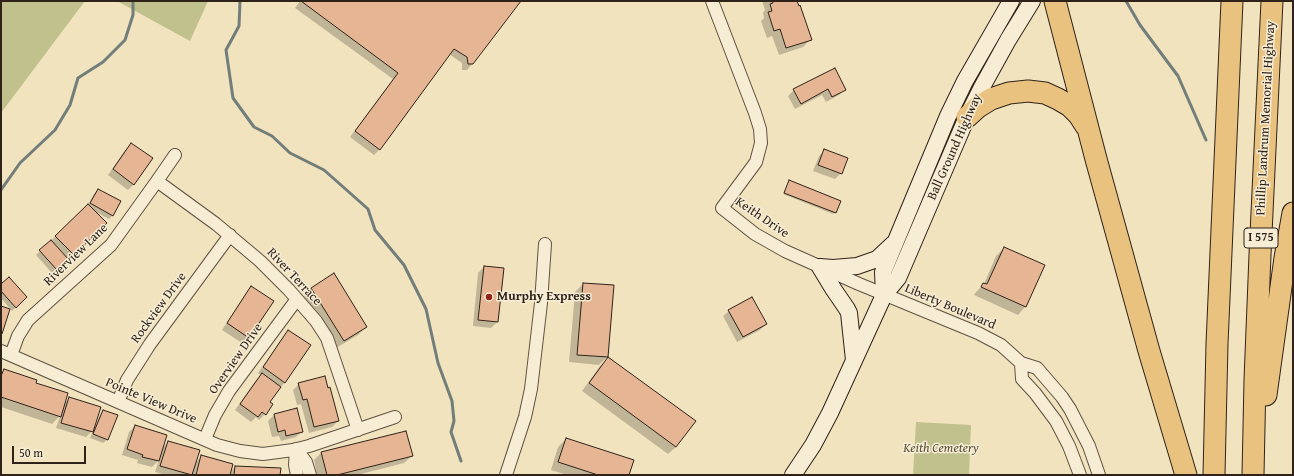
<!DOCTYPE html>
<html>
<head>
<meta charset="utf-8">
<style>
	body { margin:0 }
	#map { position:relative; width:1294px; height:476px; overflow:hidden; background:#f2e3bf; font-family:"Gentium Book Plus",serif }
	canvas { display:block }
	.frame { position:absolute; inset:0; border:2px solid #2e2219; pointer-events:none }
	.scale { position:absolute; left:12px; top:446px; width:74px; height:18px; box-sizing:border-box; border:2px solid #2e2219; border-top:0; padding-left:5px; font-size:12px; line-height:14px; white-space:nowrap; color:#2e2219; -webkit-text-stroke:3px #f7edd5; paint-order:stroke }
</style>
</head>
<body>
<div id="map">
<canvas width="1294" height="476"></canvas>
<div class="frame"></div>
<div class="scale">50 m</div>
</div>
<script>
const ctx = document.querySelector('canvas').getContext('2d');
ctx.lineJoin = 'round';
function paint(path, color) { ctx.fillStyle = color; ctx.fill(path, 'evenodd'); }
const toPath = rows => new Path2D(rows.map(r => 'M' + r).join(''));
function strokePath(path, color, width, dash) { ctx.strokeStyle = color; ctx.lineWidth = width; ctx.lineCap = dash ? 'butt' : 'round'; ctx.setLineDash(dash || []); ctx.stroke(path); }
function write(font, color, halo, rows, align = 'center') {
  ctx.font = font + ' "Gentium Book Plus",serif'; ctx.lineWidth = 3; ctx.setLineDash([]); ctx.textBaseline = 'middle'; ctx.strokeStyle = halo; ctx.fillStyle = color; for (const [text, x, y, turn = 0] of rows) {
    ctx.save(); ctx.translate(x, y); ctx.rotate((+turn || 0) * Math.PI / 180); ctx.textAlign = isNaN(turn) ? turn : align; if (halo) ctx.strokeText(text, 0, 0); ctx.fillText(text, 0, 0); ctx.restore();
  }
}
paint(toPath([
	[1,1,85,1,1,113],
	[117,1,208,1,190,41],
	[916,422,971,425,969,475,913,475]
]), '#c1c18e');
paint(toPath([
	[300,1,520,1,473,63,467,70,462,70,462,63,449,54,380,149,374,155,350,137,393,79,295,8],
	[762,1,796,1,811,39,803,47,779,55,772,36,767,38,761,21,764,18,763,13,765,10],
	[835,69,845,89,839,95,826,102,822,95,795,109,788,96,794,90],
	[131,144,134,184,128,190,108,175,125,150],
	[825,150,841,173,835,179,813,171,819,156],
	[789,182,835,212,833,214,783,194],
	[98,190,113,215,109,219,94,211,105,223,67,260,52,273,36,255,88,205,94,194],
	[1004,248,1044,266,1025,307,1018,315,974,295,976,292,984,284,996,256],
	[484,267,502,269,497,322,491,328,473,326,478,273],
	[583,284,613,286,607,357,599,365,569,362,575,292],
	[1,285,26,297,12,311,1,298],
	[251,288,272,301,248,338,242,343,222,330,246,293],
	[311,288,366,327,358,335,336,348,304,296],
	[729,311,766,324,760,330,737,342,723,316],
	[289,331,285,382,269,402,265,414,259,420,256,417,251,422,235,410,256,380,261,376,258,373,283,337],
	[608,359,676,447,668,454,582,391,600,366],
	[4,370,34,383,64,404,69,398,93,427,95,427,100,415,104,411,107,440,103,443,90,438,94,429,86,437,56,428,60,416,52,424,1,407,1,373],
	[299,384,338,421,332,427,309,433,301,404,297,405,293,390],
	[296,409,302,431,296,437,281,441,279,436,272,437,268,421,274,415],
	[135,426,162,448,168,442,194,464,201,457,229,473,235,467,279,475,192,475,193,473,191,475,166,475,155,472,159,460,152,467,137,463,138,460,122,455,129,432],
	[566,439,628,475,567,475,551,470,558,447],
	[321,453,412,456,404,463,357,475,317,475,314,460]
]), '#0003');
strokePath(toPath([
	[240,1,239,26,226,50,233,98,254,127,272,136,290,153,324,170,368,209,375,230,404,265,426,309,438,363,452,401,454,421,451,432,461,461],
	[1126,1,1140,25,1178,76,1206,140],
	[1,190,20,163,55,130,70,105,78,78,103,62,125,40,133,15,133,1]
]), '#727e7a', 3);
const building = toPath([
	[301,1,521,1,473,64,468,64,467,57,454,49,380,150,355,131,398,73,301,1],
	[772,1,797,1,799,6,800,5,812,40,786,48,780,29,774,31,768,12,772,11,770,4,773,3,772,1],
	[835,68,846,90,832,97,828,89,801,104,793,89,835,68],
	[131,143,153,158,134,185,113,169,131,143],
	[824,149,848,158,842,174,818,165,824,149],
	[789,180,841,201,836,213,784,193,789,180],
	[98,189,121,201,113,216,90,203,98,189],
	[88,204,107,223,74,255,55,236,88,204],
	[51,240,69,260,57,270,39,250,51,240],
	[1004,247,1045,265,1026,307,981,287,983,283,987,284,1004,247],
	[484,266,504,268,498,322,478,320,484,266],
	[334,273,367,327,344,341,311,288,334,273],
	[9,277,27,297,16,308,1,291,1,284,9,277],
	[583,283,614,285,608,357,577,355,583,283],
	[251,286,274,301,249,338,227,323,251,286],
	[752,297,767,324,743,337,728,310,752,297],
	[1,306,10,309,2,334,1,333,1,306],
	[288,330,311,345,285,383,263,367,288,330],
	[608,357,696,421,676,447,589,383,608,357],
	[4,369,37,380,36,383,68,393,61,417,1,397,1,376,4,369],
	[262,373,281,387,270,402,273,404,266,415,262,412,258,417,240,404,262,373],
	[325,376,328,388,330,387,339,421,314,427,307,399,303,400,298,383,325,376],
	[69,397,101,407,93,432,61,423,69,397],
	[297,408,303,432,286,436,285,430,278,432,274,414,297,408],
	[103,410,118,415,108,440,93,434,103,410],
	[135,425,167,435,159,461,142,457,143,455,127,449,135,425],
	[406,431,413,456,337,475,327,475,321,452,406,431],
	[566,438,634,460,629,475,598,475,558,462,566,438],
	[168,441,200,450,192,475,160,466,168,441],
	[201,455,233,464,230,475,196,475,201,455],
	[235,466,281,468,280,475,234,475,235,466]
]);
paint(building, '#e6b594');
strokePath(building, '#2e2219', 1);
const minor = toPath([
	[712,1,755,113,760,129,761,143,756,162,722,208,755,234,785,251,859,284,978,333,1001,345,1021,363,1037,368,1062,397,1070,409,1089,446,1099,475],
	[157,181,216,224,260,261,289,290,316,321,327,338,358,430],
	[1,351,217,445,240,451,263,454,293,450,309,446,395,417],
	[11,355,18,336,28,320,111,245,157,181,175,155],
	[1021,363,1022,379,1035,393,1056,421,1069,446,1080,475],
	[118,402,127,380,150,344,230,235],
	[205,439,215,415,229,391,297,299],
	[296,449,306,462,310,475],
	[296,449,295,465,297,475],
	[506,475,525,417,531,389,541,303,545,244]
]);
const secondary = toPath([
	[820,267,834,290,847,309,849,313,854,360],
	[820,267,833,268,857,266,877,259,893,244],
	[884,295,883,272,948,116,965,81,1011,1],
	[793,475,813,445,830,413,884,295,898,278,967,117,982,87,1008,40,1032,1]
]);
const motorway = toPath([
	[1055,1,1096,159,1149,351,1186,475],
	[967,117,978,107,991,99,1009,93,1028,91,1045,93,1058,99,1070,106,1079,115,1086,126],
	[1266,395,1285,258,1293,213],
	[1214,475,1217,344,1232,1],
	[1253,475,1255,380,1260,255,1272,1]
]);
strokePath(minor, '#5f5242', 14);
strokePath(secondary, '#2e2219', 18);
strokePath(motorway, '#2e2219', 23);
strokePath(minor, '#f7edd5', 12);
strokePath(secondary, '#f7edd5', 16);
strokePath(motorway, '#e9c280', 21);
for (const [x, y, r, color] of [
	[489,297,4,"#8f2418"]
]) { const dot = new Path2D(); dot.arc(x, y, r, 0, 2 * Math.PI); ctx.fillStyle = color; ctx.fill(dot); strokePath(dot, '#f7edd5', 1.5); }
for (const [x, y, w] of [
	[1261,238,34]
]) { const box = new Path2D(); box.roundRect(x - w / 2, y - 10, w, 20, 3); ctx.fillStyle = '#f7edd5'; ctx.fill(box); strokePath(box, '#2e2219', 1); }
write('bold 12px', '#2e2219', null, [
	["I 575",1261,238]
]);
write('13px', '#2e2219', '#f7edd5', [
	["Phillip Landrum Memorial Highway",1266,118,-87],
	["Ball Ground Highway",955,147,-66],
	["Keith Drive",762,218,34],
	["Riverview Lane",76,255,-44],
	["River Terrace",294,277,47],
	["Liberty Boulevard",950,307,23],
	["Rockview Drive",159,308,-54],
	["Overview Drive",236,359,-55],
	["Pointe View Drive",151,401,23]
]);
write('bold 13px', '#2e2219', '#f7edd5', [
	["Murphy Express",497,297]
], 'left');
write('italic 13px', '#5a523c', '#f7edd5', [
	["Keith Cemetery",941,449]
]);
</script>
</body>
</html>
